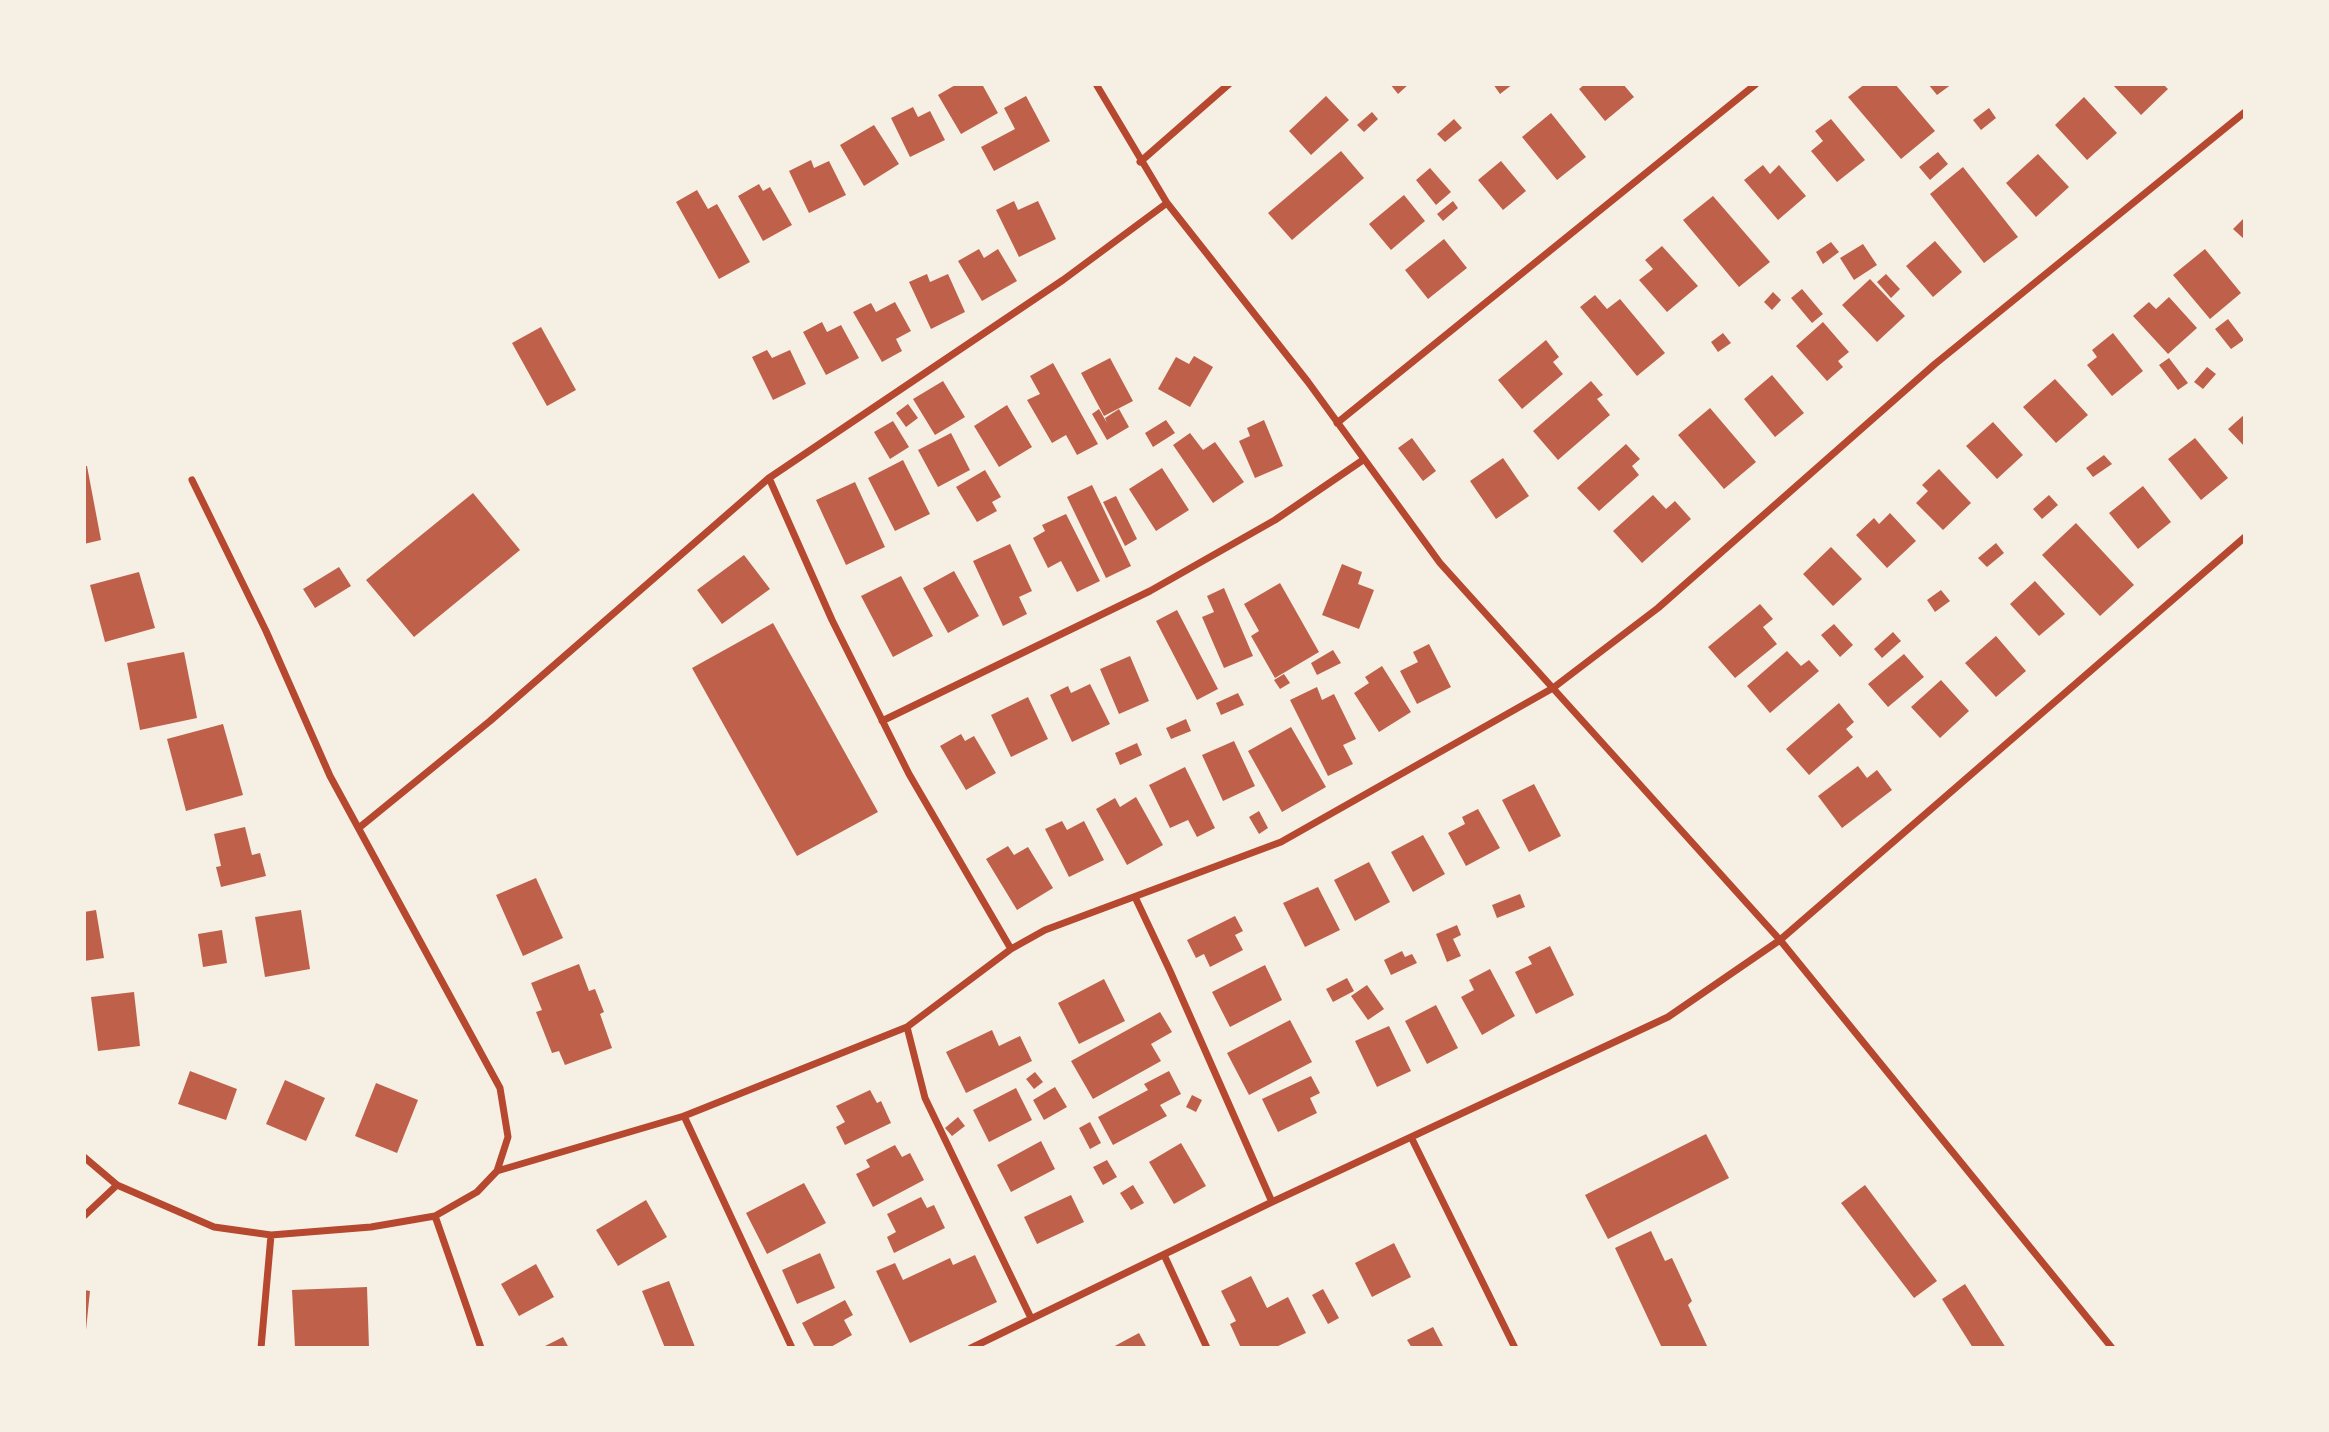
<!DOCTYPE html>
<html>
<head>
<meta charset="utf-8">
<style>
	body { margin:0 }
	#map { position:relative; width:2329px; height:1432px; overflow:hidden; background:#f6efe4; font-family:"Roboto Condensed",sans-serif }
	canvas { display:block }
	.frame { position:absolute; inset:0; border:86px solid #f6efe4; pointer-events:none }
</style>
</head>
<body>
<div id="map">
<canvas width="2329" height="1432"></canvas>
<div class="frame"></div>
</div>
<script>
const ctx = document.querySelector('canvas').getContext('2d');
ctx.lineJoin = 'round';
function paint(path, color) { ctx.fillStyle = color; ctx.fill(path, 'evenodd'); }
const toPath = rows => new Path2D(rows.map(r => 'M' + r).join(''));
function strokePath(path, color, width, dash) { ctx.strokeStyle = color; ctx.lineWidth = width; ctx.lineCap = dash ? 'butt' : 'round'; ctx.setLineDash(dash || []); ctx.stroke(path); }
paint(toPath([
	[957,84,982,84,998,113,961,134,938,95],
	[1390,84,1409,84,1398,94],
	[1493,84,1513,84,1500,94],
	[1585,84,1623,84,1634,97,1605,121,1579,89],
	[1865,84,1895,84,1935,131,1901,159,1848,97],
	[1928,84,1952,84,1937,95],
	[2112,84,2163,84,2168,89,2141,115],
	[1026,96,1050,141,994,171,981,147,1015,129,1004,108],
	[1326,96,1349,120,1311,155,1289,131],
	[2084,97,2117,133,2087,160,2055,125],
	[913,107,918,117,930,111,945,140,910,157,891,118],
	[1989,108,1996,118,1981,130,1973,120],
	[1372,112,1378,119,1364,132,1357,125],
	[1551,113,1586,157,1557,180,1522,137],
	[1454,119,1462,128,1445,142,1437,134],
	[1831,119,1865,160,1837,182,1811,151,1823,141,1815,131],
	[874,125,899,164,864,186,840,145],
	[1341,151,1364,178,1292,240,1268,213],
	[1938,152,1948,164,1930,180,1919,167],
	[2038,154,2069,187,2036,217,2006,183],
	[811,160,814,168,829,161,846,195,809,213,789,171],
	[1501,161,1526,191,1503,210,1478,180],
	[1763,165,1770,174,1779,165,1806,196,1778,220,1744,180],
	[1963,167,2018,237,1984,263,1930,194],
	[1430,168,1451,192,1436,205,1416,180],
	[759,184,763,191,770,187,792,225,763,241,738,196],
	[697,190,708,209,717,204,750,262,719,279,676,202],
	[1404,195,1425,221,1391,250,1369,224],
	[1713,196,1770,262,1739,287,1683,220],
	[1014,201,1018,210,1038,201,1056,239,1019,257,996,210],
	[1453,201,1458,208,1443,221,1437,214],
	[2245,217,2245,240,2233,229],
	[1444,239,1467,268,1428,299,1405,270],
	[1935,241,1962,272,1933,297,1906,266],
	[1831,242,1839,252,1823,264,1816,252],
	[1863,244,1877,265,1854,280,1840,258],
	[1662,246,1698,286,1667,312,1639,280,1653,269,1645,260],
	[979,249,984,258,998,249,1017,281,982,301,958,261],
	[2205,249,2241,293,2210,319,2173,275],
	[927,274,930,282,948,274,965,312,931,329,909,282],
	[1886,274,1900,289,1891,298,1877,282],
	[1870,279,1905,316,1877,342,1842,305],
	[1802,289,1823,314,1812,323,1791,298],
	[1773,292,1781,300,1772,310,1764,302],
	[1595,295,1607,309,1620,299,1665,353,1637,376,1580,307],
	[2169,297,2197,328,2168,354,2133,316,2149,302,2156,309],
	[895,302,911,331,896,339,902,351,882,362,853,312,871,303,876,312],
	[2228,319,2244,340,2231,349,2215,329],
	[822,322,827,332,841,325,859,358,826,375,803,332],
	[1823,322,1849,352,1838,361,1843,367,1827,381,1796,346],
	[541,327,576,390,547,406,512,343],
	[1723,333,1731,343,1718,352,1711,342],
	[2113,333,2143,371,2112,396,2087,365,2097,357,2092,350],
	[1546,340,1559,357,1553,362,1563,374,1522,409,1498,380],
	[767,350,772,358,790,350,806,384,773,400,752,357],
	[1194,356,1213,367,1190,407,1158,389,1176,357,1189,364],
	[1110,358,1133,401,1104,416,1081,373],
	[2169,358,2188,383,2178,390,2159,365],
	[1053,363,1098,444,1077,455,1066,435,1052,443,1027,400,1040,394,1030,376],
	[2207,367,2216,374,2203,389,2194,382],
	[1772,375,1804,413,1775,437,1744,399],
	[2055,379,2088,415,2056,443,2023,407],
	[943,381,965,417,935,435,913,399],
	[1591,381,1603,395,1597,399,1610,415,1558,460,1533,431],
	[908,404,918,418,906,427,896,413],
	[1007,405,1032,447,999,467,974,426],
	[1710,408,1756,462,1724,489,1678,435],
	[1099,409,1107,423,1105,418,1119,409,1129,427,1107,440,1092,414],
	[2245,414,2245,447,2228,429],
	[1166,420,1175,433,1153,447,1145,433],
	[1264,420,1283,466,1255,478,1239,441,1250,436,1247,428],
	[893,421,909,447,890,459,874,432],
	[1993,422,2023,455,1997,479,1966,446],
	[951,433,970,470,938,487,918,450],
	[1190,433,1203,450,1215,442,1244,482,1213,503,1173,445],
	[1412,438,1436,471,1423,481,1398,448],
	[2195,438,2228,478,2201,500,2168,459],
	[1626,444,1640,459,1632,466,1639,475,1599,511,1577,488],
	[2104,455,2112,464,2093,477,2086,468],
	[1503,458,1529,496,1496,519,1470,481],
	[903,460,930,514,895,531,868,478],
	[84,466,87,466,101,540,84,544],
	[1162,468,1189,510,1156,531,1129,489],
	[1939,469,1971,503,1943,530,1916,503,1928,491,1922,485],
	[985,470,1001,497,992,502,997,511,977,522,956,487],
	[855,482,885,547,846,565,816,500],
	[1092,485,1131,566,1106,578,1067,497],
	[2143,486,2171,522,2138,549,2109,513],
	[473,493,520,550,414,637,366,580],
	[1653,495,1666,509,1675,501,1691,519,1642,563,1613,531],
	[2049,495,2058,505,2042,519,2033,509],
	[1116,496,1137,539,1125,546,1103,502],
	[1890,513,1916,541,1887,568,1856,535,1874,518,1879,524],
	[1066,514,1100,581,1077,592,1061,561,1048,568,1033,538,1045,531,1042,525],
	[2076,523,2134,585,2100,616,2042,555],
	[1996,543,2004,553,1987,567,1978,558],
	[1010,544,1032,591,1019,597,1027,614,1003,626,973,561],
	[1831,547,1862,579,1833,606,1803,574],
	[744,555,770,589,722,624,697,590],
	[1342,564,1362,572,1358,584,1374,590,1359,629,1322,615],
	[339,567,351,586,315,608,303,589],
	[954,571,979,616,948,633,923,588],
	[139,572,155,628,105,642,90,585],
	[901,576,933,636,893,657,861,596],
	[2035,581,2065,614,2039,636,2010,604],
	[1280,583,1319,652,1275,678,1251,636,1259,631,1244,604],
	[1224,588,1253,656,1224,668,1202,617,1214,612,1207,596],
	[1941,590,1950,601,1935,612,1927,600],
	[1760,604,1773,619,1763,627,1777,644,1735,678,1708,647],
	[1177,610,1218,689,1197,700,1156,621],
	[773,623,878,812,797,856,692,668],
	[1834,624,1853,645,1840,657,1821,635],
	[1893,632,1901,641,1882,658,1874,649],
	[1996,636,2026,671,1996,697,1965,663],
	[1429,644,1451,687,1417,704,1400,671,1418,662,1413,652],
	[1333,650,1341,663,1317,675,1311,663],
	[1787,651,1801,666,1809,660,1819,671,1770,713,1747,686],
	[184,652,197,718,140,730,127,663],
	[1904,654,1924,677,1888,707,1868,684],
	[1130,656,1149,701,1119,714,1100,669],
	[1382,666,1411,712,1379,732,1354,693,1369,683,1365,677],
	[1284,674,1290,683,1280,689,1274,680],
	[1941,680,1969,711,1940,738,1911,707],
	[1090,684,1110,724,1072,742,1050,695,1068,686,1071,693],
	[1317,687,1322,700,1334,694,1356,739,1343,745,1353,764,1328,776,1290,700],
	[1238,693,1244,705,1221,715,1216,703],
	[1028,697,1048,739,1011,757,991,715],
	[1839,703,1854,722,1846,729,1853,737,1809,775,1786,749],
	[1186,719,1191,731,1171,739,1166,728],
	[223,724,243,795,186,811,167,739],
	[1291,727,1326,787,1282,812,1248,751],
	[961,734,965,741,974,736,996,773,966,790,940,746],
	[1234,741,1255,786,1223,801,1202,755],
	[1137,743,1142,755,1120,765,1115,753],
	[1858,766,1867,778,1877,770,1892,790,1842,828,1818,796],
	[1185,767,1215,828,1197,837,1188,820,1170,828,1149,785],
	[1534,784,1561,836,1529,852,1502,800],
	[1136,797,1163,845,1127,865,1096,809,1115,798,1120,807],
	[1478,809,1500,848,1466,866,1448,833,1465,824,1462,817],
	[1259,811,1268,828,1259,834,1249,817],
	[1062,821,1067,830,1084,821,1104,860,1069,877,1045,829],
	[245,827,252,855,260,853,266,876,221,887,216,867,221,866,214,834],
	[1423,835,1445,874,1413,892,1391,852],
	[1008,846,1014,855,1028,847,1053,888,1017,910,986,859],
	[1369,862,1390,902,1355,921,1334,880],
	[536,878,563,938,523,956,496,895],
	[1318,887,1340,930,1305,947,1283,903],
	[1520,894,1525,907,1497,918,1492,905],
	[96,910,104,958,84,961,84,912],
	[301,910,310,969,265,977,255,917],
	[1235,916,1243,931,1235,935,1243,950,1210,967,1204,954,1196,958,1187,940],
	[1457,925,1461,935,1453,939,1461,956,1447,962,1436,934],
	[222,930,227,963,203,967,198,934],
	[1550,946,1574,995,1536,1014,1515,972,1532,964,1528,957],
	[1402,951,1405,957,1412,954,1417,963,1391,975,1384,960],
	[579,964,589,991,595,989,604,1012,600,1014,612,1048,565,1065,559,1051,552,1053,536,1012,542,1010,531,983],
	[1265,965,1282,1000,1230,1027,1212,992],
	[1490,969,1515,1016,1482,1035,1461,997,1474,990,1469,980],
	[1347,978,1354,991,1333,1002,1326,989],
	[1104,979,1125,1021,1079,1044,1058,1003],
	[1367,985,1384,1009,1368,1020,1351,996],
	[134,992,140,1046,98,1051,91,997],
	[1436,1005,1458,1048,1427,1064,1405,1021],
	[1160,1012,1172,1032,1151,1044,1161,1061,1093,1099,1071,1061],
	[1290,1020,1312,1062,1249,1095,1227,1053],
	[1389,1026,1411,1071,1377,1087,1355,1041],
	[992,1030,999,1046,1020,1036,1032,1061,966,1093,946,1052],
	[190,1071,237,1089,226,1120,178,1104],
	[1169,1071,1181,1094,1160,1105,1167,1116,1113,1145,1098,1117,1148,1090,1144,1084],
	[1035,1072,1043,1082,1034,1089,1026,1079],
	[1311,1076,1320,1093,1310,1098,1317,1113,1278,1132,1262,1099],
	[285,1080,325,1098,306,1141,266,1124],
	[376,1083,418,1100,397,1153,355,1136],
	[1055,1087,1067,1107,1044,1120,1033,1100],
	[1016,1088,1032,1120,989,1142,973,1110],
	[870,1090,877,1103,881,1101,891,1123,845,1145,836,1127,845,1122,836,1106],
	[1192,1095,1202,1100,1196,1112,1186,1107],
	[958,1117,965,1126,952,1136,945,1128],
	[1090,1122,1101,1143,1090,1149,1079,1128],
	[1706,1134,1729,1178,1608,1239,1585,1195],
	[1041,1141,1055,1169,1011,1192,997,1165],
	[1181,1143,1206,1186,1174,1204,1149,1162],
	[895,1145,902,1157,910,1153,924,1180,873,1207,856,1174,870,1167,866,1160],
	[1107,1160,1117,1177,1103,1185,1093,1167],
	[804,1183,826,1223,767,1254,746,1213],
	[1133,1185,1144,1203,1131,1210,1120,1193],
	[1865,1185,1937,1281,1914,1298,1841,1203],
	[1071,1195,1084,1222,1037,1244,1024,1217],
	[921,1197,927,1208,934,1205,945,1228,894,1253,887,1237,896,1232,887,1214],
	[646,1200,667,1237,618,1266,596,1230],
	[1651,1231,1665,1261,1672,1258,1692,1301,1688,1305,1708,1348,1662,1348,1615,1248],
	[1394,1243,1411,1277,1372,1297,1355,1263],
	[820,1253,835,1288,797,1304,782,1270],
	[975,1255,997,1302,910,1343,876,1271,895,1263,903,1280,950,1258,953,1265],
	[536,1264,554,1297,519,1316,501,1284],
	[1251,1276,1267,1308,1288,1297,1306,1333,1274,1348,1241,1348,1230,1324,1236,1321,1221,1291],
	[669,1281,695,1347,693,1348,665,1348,642,1291],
	[1965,1284,2006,1348,1973,1348,1942,1299],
	[367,1287,369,1347,295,1348,292,1290],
	[1323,1289,1339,1318,1328,1324,1312,1295],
	[84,1290,90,1291,86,1330,84,1330],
	[845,1300,853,1315,844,1320,852,1335,829,1348,815,1348,802,1323],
	[1433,1327,1444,1348,1412,1348,1407,1340],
	[1139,1333,1147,1348,1111,1348],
	[563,1337,569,1348,541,1348]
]), '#bf614a');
strokePath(toPath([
	[1096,84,1167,203,1308,382,1440,563,1780,940,2112,1348],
	[1140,162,1229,84],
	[1337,423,1756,84],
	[769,478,832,620,909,774,1011,949],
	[882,721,1150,591,1275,520,1363,460],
	[360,827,490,721,769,478,1063,280,1167,203],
	[1135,897,1170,971,1272,1202],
	[684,1116,792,1348],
	[1412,1139,1515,1348],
	[84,1157,117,1185,214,1227,271,1235,371,1227,435,1216,477,1192,497,1171,508,1137,500,1088,330,776,266,631,192,480],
	[497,1171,684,1116,907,1027],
	[84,1216,117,1185],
	[435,1216,481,1348],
	[1165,1257,1207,1348],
	[1031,1318,925,1098,907,1027,1011,949,1045,930,1281,842,1553,688,1658,608,1935,364,2245,112],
	[261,1348,271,1235],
	[971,1348,1272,1202,1668,1017,1780,940,2245,537]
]), '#b5482f', 7);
</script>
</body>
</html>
